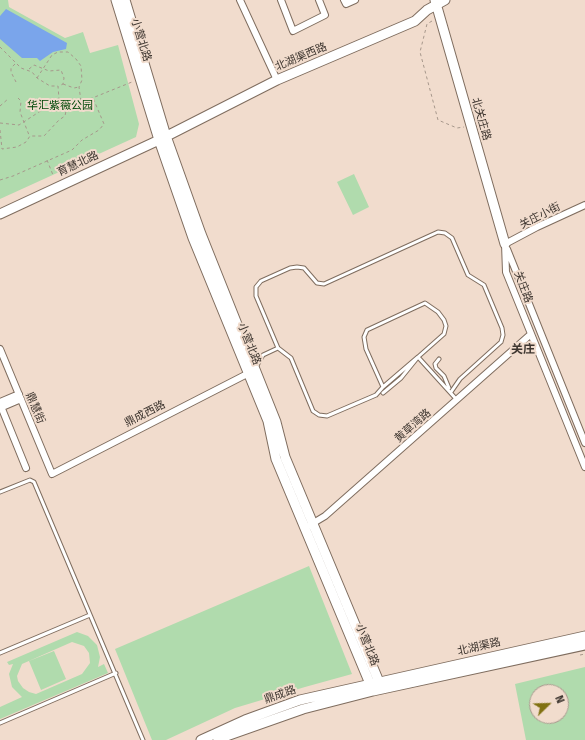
<!DOCTYPE html>
<html>
<head>
<meta charset="utf-8">
<style>
	body { margin:0 }
	#map { position:relative; width:585px; height:740px; overflow:hidden; background:#f1dccd; font-family:"Fira Sans",sans-serif }
	canvas { display:block }
	.north { position:absolute; left:529px; top:684px; width:40px; height:40px; box-sizing:border-box; background:#f1dccd; border:1px solid #a9998e; border-radius:50%; rotate:67deg; font-size:11px; font-weight:700; line-height:16px; text-align:center; color:#3d352f }
	.north::after { content:''; display:block; margin:auto; width:14px; height:18px; background:#817112; clip-path:polygon(50% 0,100% 100%,50% 72%,0 100%) }
</style>
</head>
<body>
<div id="map">
<canvas width="585" height="740"></canvas>
<div class="north">N</div>
</div>
<script>
const ctx = document.querySelector('canvas').getContext('2d');
ctx.lineJoin = 'round';
function paint(path, color) { ctx.fillStyle = color; ctx.fill(path, 'evenodd'); }
const toPath = rows => new Path2D(rows.map(r => 'M' + r).join(''));
function strokePath(path, color, width, dash) { ctx.strokeStyle = color; ctx.lineWidth = width; ctx.lineCap = dash ? 'butt' : 'round'; ctx.setLineDash(dash || []); ctx.stroke(path); }
function write(font, color, halo, rows, align = 'center') {
  ctx.font = font + ' "Fira Sans","Noto Sans SC",sans-serif'; ctx.lineWidth = 4; ctx.setLineDash([]); ctx.textBaseline = 'middle'; ctx.strokeStyle = halo; ctx.fillStyle = color; for (const [text, x, y, turn = 0] of rows) {
    ctx.save(); ctx.translate(x, y); ctx.rotate((+turn || 0) * Math.PI / 180); ctx.textAlign = isNaN(turn) ? turn : align; if (halo) ctx.strokeText(text, 0, 0); ctx.fillText(text, 0, 0); ctx.restore();
  }
}
paint(toPath([
	[0,0,8,0,9,7,65,38,83,32,90,53,118,45,139,124,136,137,0,199],
	[354,174,369,207,353,215,337,182],
	[309,566,352,674,305,687,235,708,166,740,152,740,115,649],
	[77,632,88,636,97,645,100,657,98,667,104,664,108,673,0,719,0,707,22,697,12,687,9,674,13,664,9,665,7,662],
	[72,642,84,646,89,653,90,663,82,674,36,694,29,692,23,688,18,681,17,676,22,664],
	[54,651,66,679,41,690,29,661],
	[585,667,585,740,526,740,515,684],
	[537,692,561,692,561,716,537,716]
]), '#b0dbad');
paint(toPath([
	[6,9,67,43,66,49,53,52,40,61,37,58,22,58,0,39,0,16]
]), '#7aa5eb');
const lane = toPath([
	[418,357,457,400],
	[439,359,435,364,436,368,444,376,449,388],
	[256,367,263,355,278,348],
	[383,387,376,395,327,416,319,415,313,411,291,358,278,348,256,296,256,287,261,281,290,268,297,267,304,268,317,283,324,284,438,232,445,233,452,238,468,275,484,285,502,328,503,335,501,342,460,379,451,392],
	[383,393,401,378,418,357,444,334,446,326,444,320,438,312,425,303,367,330,364,337,366,349,383,387,418,357],
	[0,492,30,480,34,482,143,740],
	[0,653,90,615],
	[0,723,116,673]
]);
const street = toPath([
	[240,0,277,80],
	[281,0,293,31,325,15,319,0],
	[344,0,346,4,355,0],
	[505,244,506,272,585,467],
	[505,244,537,227,585,205],
	[507,249,585,443],
	[0,349,52,474,251,372],
	[0,402,19,394],
	[0,404,26,468],
	[0,408,21,399],
	[310,525,325,516,531,334]
]);
const secondary = toPath([
	[116,0,159,140,193,238,268,421,276,459,373,691],
	[125,0,166,136,201,234,276,422,285,457,382,689],
	[435,0,505,244],
	[0,214,159,140,277,80,415,21,427,10,445,0],
	[218,739,303,709,373,691,585,645],
	[201,740,245,720,300,700,585,636]
]);
strokePath(lane, '#7f6d5f', 5);
strokePath(street, '#7f6d5f', 8);
strokePath(secondary, '#7f6d5f', 11);
strokePath(toPath([
	[432,21,427,24,420,52,438,120,457,128,464,127],
	[0,47,21,68,32,72,37,78,50,86,58,86,59,99,67,106,75,105,132,82],
	[15,64,11,68,11,72,16,82],
	[29,69,34,65,49,71,61,70,64,78,63,84,59,86],
	[37,78,52,55,58,52,68,52,76,59,81,66,82,80,79,87,81,101],
	[63,84,74,88,79,87],
	[18,98,21,101,20,112,29,135],
	[0,106,8,99],
	[0,123,19,125,59,99],
	[0,130,2,149,17,147,26,142,30,136,44,136,59,120,65,116,67,106],
	[47,160,53,175],
	[0,180,13,176,72,150,82,140,99,130,104,124,93,98],
	[580,655,585,654]
]), '#a6978b', 1, [3, 3]);
strokePath(lane, '#fff', 3);
strokePath(street, '#fff', 6);
strokePath(secondary, '#fff', 9);
write('11px', '#3d352f', '#f1dccd', [
	["小营北路",141,40,73],
	["北湖渠西路",301,57,-23],
	["北关庄路",481,119,74],
	["育慧北路",78,164,-25],
	["关庄小街",540,216,-27],
	["关庄路",523,287,69],
	["小营北路",249,344,68],
	["鼎慧街",35,408,67],
	["鼎成西路",145,414,-27],
	["黄草湾路",413,426,-41],
	["小营北路",367,645,68],
	["北湖渠路",479,647,-13],
	["鼎成路",280,695,-19]
]);
write('11px', '#014807', '#f1dccd', [
	["华汇紫薇公园",60,106]
]);
write('bold 12px', '#3d352f', '#f1dccd', [
	["关庄",523,350]
]);
</script>
</body>
</html>
